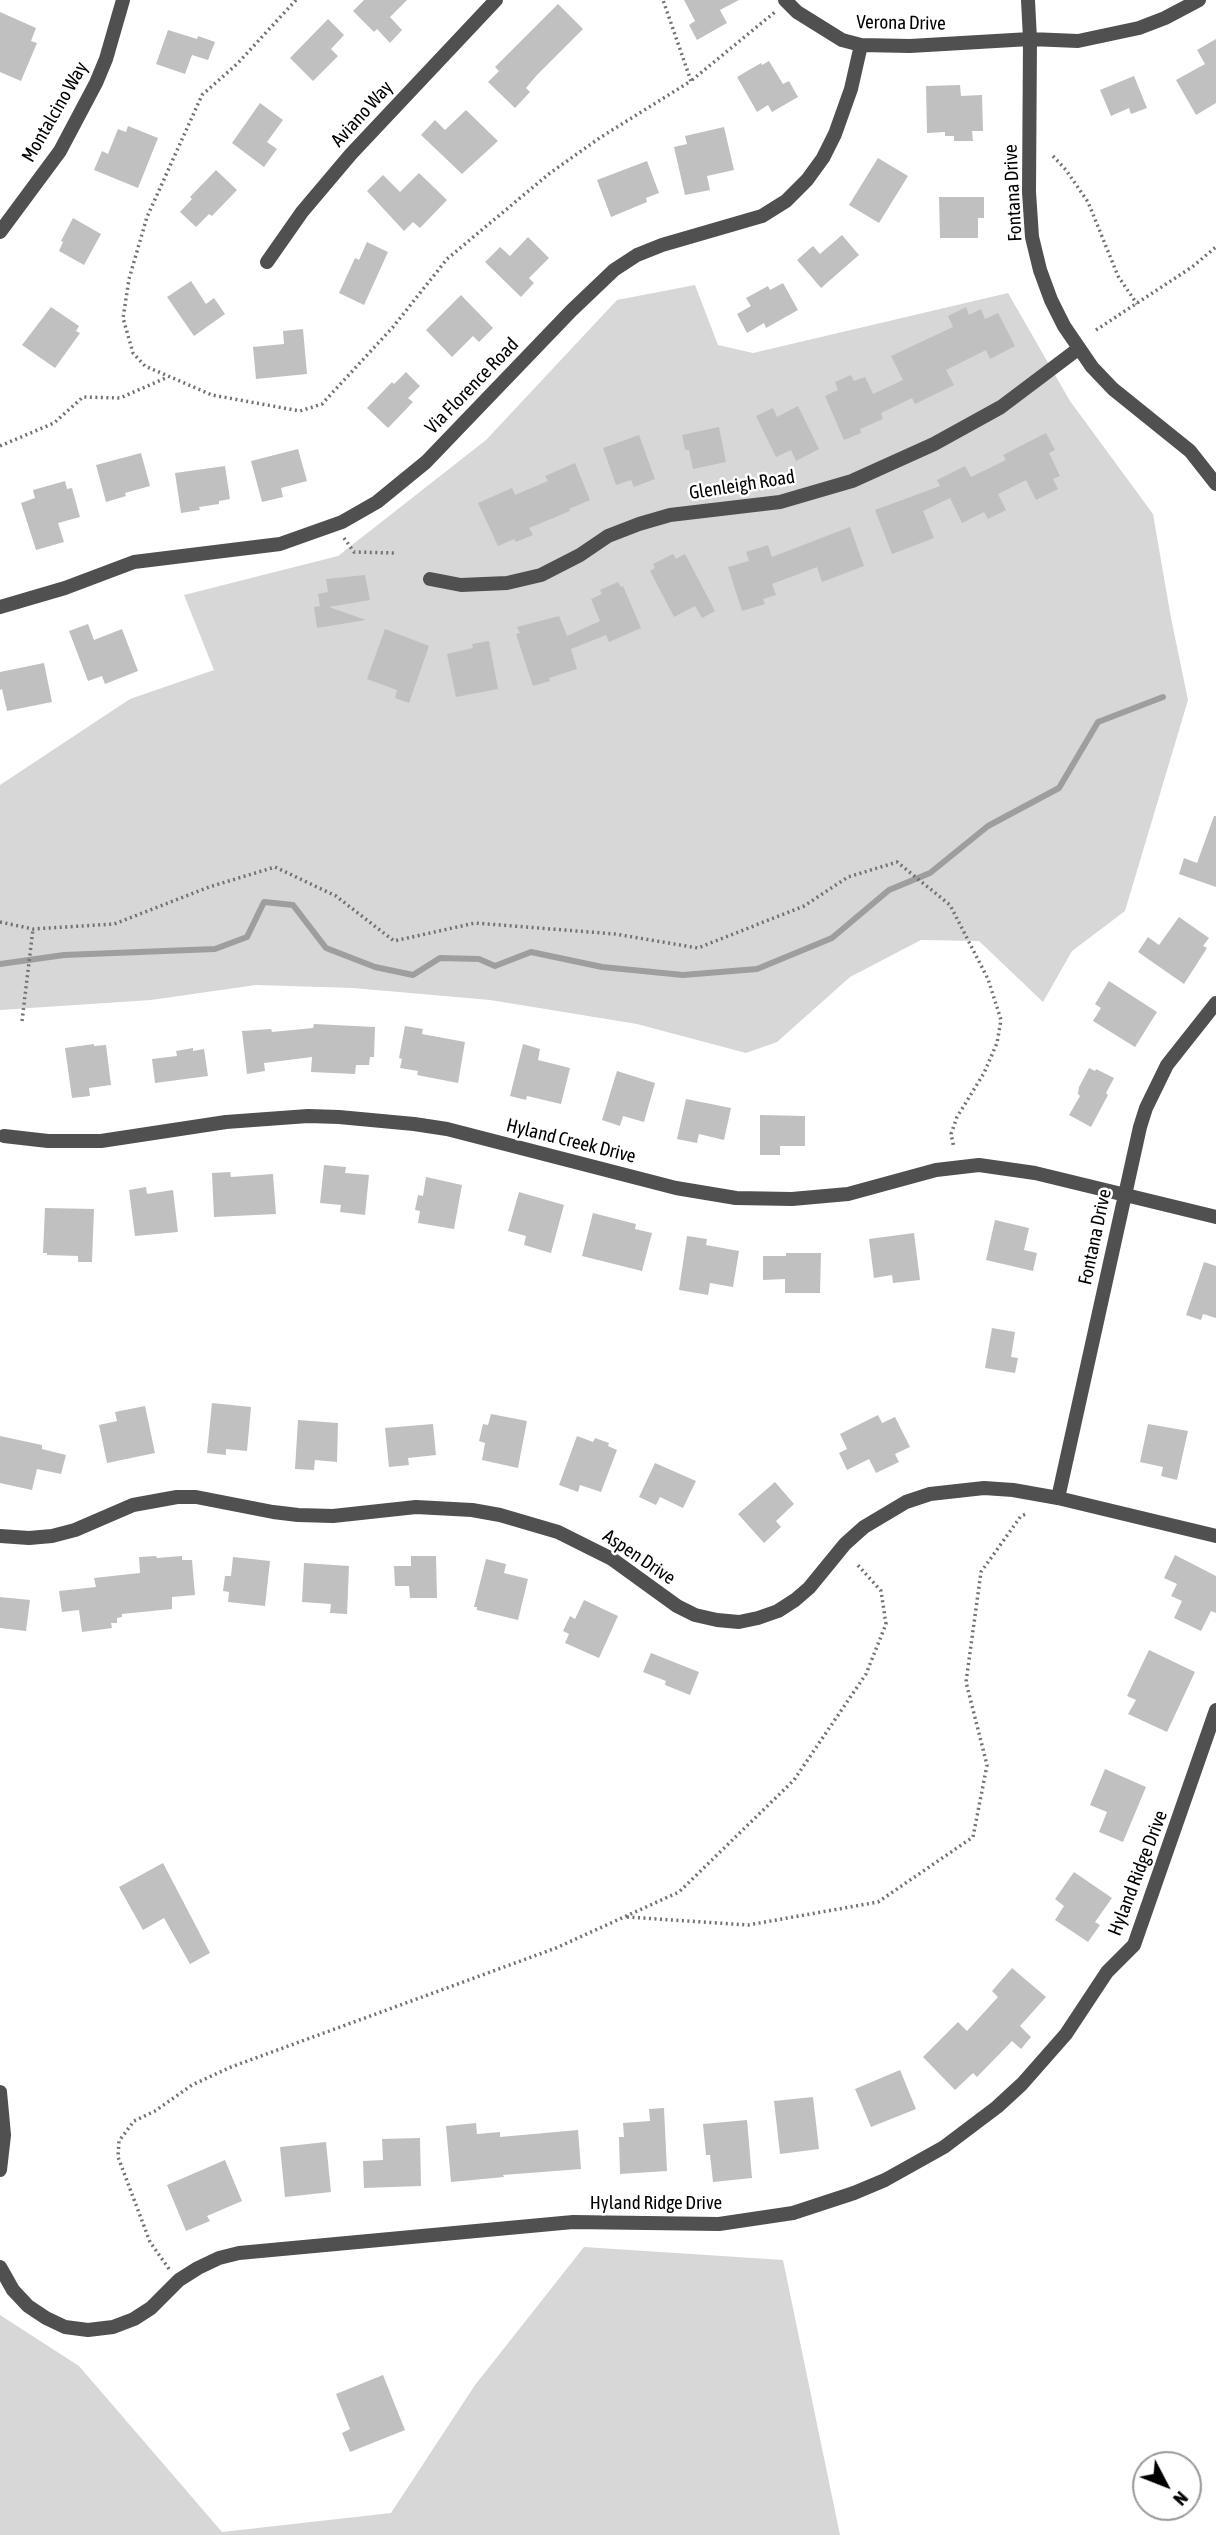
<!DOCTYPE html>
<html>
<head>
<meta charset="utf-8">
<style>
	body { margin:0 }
	#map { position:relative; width:1216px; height:2535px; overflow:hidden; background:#fff; font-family:"Asap Condensed",sans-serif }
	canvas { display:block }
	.north { position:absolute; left:1132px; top:2451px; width:70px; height:70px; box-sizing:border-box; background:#fff; border:2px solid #999; border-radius:50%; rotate:132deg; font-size:19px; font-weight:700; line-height:28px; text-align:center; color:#000 }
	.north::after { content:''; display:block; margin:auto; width:24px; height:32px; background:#000; clip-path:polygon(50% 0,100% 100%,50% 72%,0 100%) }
</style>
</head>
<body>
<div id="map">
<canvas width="1216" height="2535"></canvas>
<div class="north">N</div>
</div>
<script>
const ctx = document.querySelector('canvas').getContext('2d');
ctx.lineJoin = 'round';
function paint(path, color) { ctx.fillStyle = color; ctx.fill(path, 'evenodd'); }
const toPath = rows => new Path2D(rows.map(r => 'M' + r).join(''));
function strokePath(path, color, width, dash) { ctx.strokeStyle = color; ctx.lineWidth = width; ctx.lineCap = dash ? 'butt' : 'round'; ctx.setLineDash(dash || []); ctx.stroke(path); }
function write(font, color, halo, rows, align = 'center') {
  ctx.font = font + ' "Asap Condensed",sans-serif'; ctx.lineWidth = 5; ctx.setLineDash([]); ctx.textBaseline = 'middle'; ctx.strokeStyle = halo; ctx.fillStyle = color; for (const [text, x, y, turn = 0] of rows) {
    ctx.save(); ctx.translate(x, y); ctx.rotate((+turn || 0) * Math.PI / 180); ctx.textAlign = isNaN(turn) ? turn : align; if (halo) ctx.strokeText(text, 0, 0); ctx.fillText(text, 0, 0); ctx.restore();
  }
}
paint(toPath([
	[695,285,718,345,753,353,1008,293,1070,401,1153,514,1171,618,1188,700,1125,911,1072,951,1043,1002,979,941,921,940,850,977,777,1042,746,1053,637,1024,490,1000,353,988,256,985,151,1000,0,1010,0,785,130,699,214,670,184,595,338,556,486,440,617,300],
	[584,2247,783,2260,840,2535,0,2535,0,2315,79,2366,222,2532,391,2513,475,2385]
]), '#d7d7d7');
strokePath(toPath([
	[0,964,64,955,215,949,247,937,264,902,293,905,326,948,375,967,413,975,440,958,479,959,495,966,531,952,602,967,683,975,757,969,832,938,889,890,930,873,988,826,1059,788,1098,722,1163,697]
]), '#9e9e9e', 6);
paint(toPath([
	[364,0,407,0,390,17,402,30,390,43,377,29,374,32,353,11],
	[684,0,739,0,720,10,727,23,697,40,689,25,695,21],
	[558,4,583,29,537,75,526,88,530,92,515,108,488,82,499,71,495,67],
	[0,12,36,28,31,41,37,43,21,81,0,72],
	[328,19,344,35,331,49,338,56,313,81,290,58],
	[168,30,197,39,198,36,215,42,208,60,192,55,185,74,156,64],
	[1216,39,1216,103,1196,115,1176,80,1205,64,1197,50],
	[769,61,783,84,789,81,798,97,772,112,768,105,757,112,737,77,761,63,762,65],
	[1134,76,1147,108,1131,114,1129,108,1111,116,1100,90],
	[960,85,961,96,982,95,983,131,972,131,973,141,954,141,954,136,945,136,945,132,927,133,926,86],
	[260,103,283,120,267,142,277,149,264,167,232,143],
	[466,110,498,141,462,174,421,135,435,120,445,130],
	[128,126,158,138,138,188,94,170,102,151,108,154,118,129,126,132],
	[724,127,734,170,707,176,710,190,685,195,674,147,687,144,685,136],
	[878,158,908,176,879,223,849,205],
	[647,161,659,193,646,198,647,202,611,217,597,180],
	[216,170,237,190,212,216,209,214,196,227,180,212,192,199,190,197],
	[419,173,447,200,420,228,413,222,404,231,367,191,383,175,400,192],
	[939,197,984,197,984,218,978,218,978,238,940,238],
	[73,218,101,234,84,265,59,251,63,242,61,241],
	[842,235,859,255,821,288,797,260,813,246,820,254],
	[528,237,549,258,529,278,534,283,521,297,485,262,500,247,510,256],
	[367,242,388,252,364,305,339,293,355,258,359,260],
	[191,281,206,304,214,298,225,314,194,336,167,297],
	[783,283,798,310,766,328,764,323,747,333,737,314,751,306,746,298,768,286,770,290],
	[461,295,493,328,479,342,473,336,452,357,426,330],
	[51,307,79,326,76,331,80,333,55,368,22,345],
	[966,307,969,315,981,309,985,319,998,313,1015,346,990,359,986,350,946,370,954,385,915,404,912,398,881,413,883,419,860,429,861,433,844,440,825,396,838,390,835,382,851,375,854,381,865,377,873,394,903,380,891,356,953,327,948,316],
	[303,329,307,374,256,379,253,347,284,344,283,331],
	[406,372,420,386,408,398,413,402,388,428,367,408,392,382,394,384],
	[798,406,819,449,796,461,791,450,776,457,756,416,773,408,777,417],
	[719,427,726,462,693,469,689,450,685,450,682,435],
	[1046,433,1055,450,1049,453,1060,476,1053,479,1058,489,1036,500,1026,480,998,494,1006,510,988,519,984,512,962,523,950,498,923,511,934,538,892,554,875,510,940,486,937,480,965,466,971,477,1006,460,1003,455],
	[639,435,655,479,634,487,631,480,616,485,603,448],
	[298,449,307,481,281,488,283,497,262,502,251,461],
	[141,453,150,486,125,493,126,496,106,502,96,465],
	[575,463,590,500,569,509,570,511,529,528,533,535,516,542,514,539,498,546,478,503,512,488,515,495,548,481,545,476],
	[225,466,230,499,219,501,219,504,199,507,200,510,181,513,175,473],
	[65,481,67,489,72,488,80,517,58,523,64,542,36,550,21,503,35,498,33,490],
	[850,527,864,566,822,582,817,567,772,584,776,595,763,599,765,604,742,611,728,567,749,561,746,552,768,545,772,557],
	[673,554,676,559,685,554,715,611,702,618,695,606,674,617,650,571,655,568,653,564],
	[365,575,370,600,329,607,366,620,317,628,314,607,320,606,318,594,328,592,326,579],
	[618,582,621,587,623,586,641,628,609,642,606,635,571,649,577,669,549,678,550,681,533,686,516,634,520,633,517,627,559,616,567,636,600,621,591,599,602,594,600,590],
	[88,624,94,640,122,629,138,671,105,684,102,676,88,681,69,631],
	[385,629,429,646,409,703,395,698,397,690,367,679],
	[489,641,498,689,456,697,447,654,473,648,472,644],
	[44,663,52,702,7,711,2,689,0,690,0,672],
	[1214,816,1216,816,1216,887,1179,874,1184,858,1197,863],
	[1179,917,1209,938,1203,946,1207,948,1184,984,1138,952,1148,937,1159,945],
	[1109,981,1157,1012,1135,1047,1093,1021,1101,1008,1095,1004],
	[314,1024,375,1027,374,1057,370,1057,369,1065,356,1065,355,1074,311,1072,312,1057,264,1063,265,1071,247,1074,242,1031,271,1029,272,1032,313,1028],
	[405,1026,423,1029,422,1034,465,1042,458,1083,417,1075,418,1071,400,1068,402,1059,399,1058],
	[94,1044,94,1046,106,1045,111,1085,89,1088,90,1096,72,1098,65,1048],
	[523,1044,540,1049,538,1060,570,1068,561,1104,527,1096,526,1100,510,1096],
	[193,1048,193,1051,204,1049,208,1076,155,1083,152,1059,177,1056,176,1051],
	[1089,1068,1095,1071,1096,1069,1114,1078,1106,1093,1108,1095,1091,1127,1069,1115,1080,1096,1078,1094,1079,1087],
	[617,1071,655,1083,644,1122,623,1116,620,1126,602,1120],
	[686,1099,731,1108,724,1140,699,1134,697,1143,677,1139],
	[760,1115,805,1116,805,1146,780,1146,780,1155,760,1155],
	[324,1165,346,1167,345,1173,369,1175,365,1215,340,1212,341,1205,320,1203],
	[230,1172,231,1177,273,1174,276,1214,214,1217,212,1173],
	[426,1177,462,1185,454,1229,418,1223,420,1211,415,1210,418,1195,423,1196],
	[146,1187,147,1194,173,1190,178,1232,135,1236,129,1190],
	[519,1192,564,1205,551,1253,524,1245,526,1236,508,1231],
	[45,1208,94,1209,92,1262,78,1262,78,1256,47,1255,47,1253,43,1253],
	[593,1213,636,1224,635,1229,652,1233,642,1271,582,1256],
	[995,1220,1029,1228,1024,1250,1037,1253,1033,1271,986,1260],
	[914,1233,920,1280,893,1283,892,1275,874,1278,869,1239],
	[687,1236,707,1239,706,1245,739,1251,733,1287,710,1283,708,1295,679,1290],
	[786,1253,821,1253,820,1293,785,1293,785,1279,763,1280,763,1256,786,1256],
	[1204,1262,1216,1266,1216,1318,1203,1314,1201,1320,1186,1315],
	[992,1328,1015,1332,1011,1357,1018,1358,1015,1373,985,1368],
	[212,1403,251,1407,247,1451,226,1449,226,1455,207,1453],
	[145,1406,155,1453,107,1463,99,1425,117,1421,115,1412],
	[491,1414,527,1421,518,1468,482,1460,485,1443,479,1441,483,1424,488,1425],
	[878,1415,882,1423,895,1417,910,1447,895,1454,899,1462,876,1473,869,1459,847,1470,839,1453,847,1449,840,1434],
	[298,1420,338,1423,337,1462,315,1460,314,1470,295,1469],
	[433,1424,436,1455,408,1458,409,1465,389,1467,385,1428],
	[1148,1424,1188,1431,1177,1480,1161,1476,1163,1467,1140,1462],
	[0,1436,42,1445,42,1449,66,1455,61,1474,37,1469,32,1490,0,1483],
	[577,1436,593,1442,595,1438,609,1443,608,1446,617,1450,601,1492,580,1485,578,1492,559,1485],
	[655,1463,696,1481,683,1508,660,1497,656,1505,639,1497],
	[775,1482,794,1504,776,1521,781,1527,764,1543,738,1514],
	[1175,1555,1216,1576,1216,1613,1211,1611,1201,1631,1174,1618,1182,1601,1171,1596,1177,1584,1164,1578],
	[156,1556,157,1558,182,1556,182,1560,192,1560,195,1595,172,1597,172,1609,122,1614,122,1617,117,1618,117,1623,111,1623,112,1628,82,1632,79,1610,62,1612,59,1591,96,1587,94,1578,140,1573,139,1557],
	[411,1556,436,1556,437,1598,410,1598,409,1586,395,1586,394,1566,411,1566],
	[233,1557,270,1561,265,1606,228,1602,229,1592,223,1591,225,1576,231,1576],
	[486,1559,506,1564,504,1573,528,1579,518,1620,477,1610,477,1607,474,1607],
	[304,1563,349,1566,347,1614,330,1613,331,1604,302,1602],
	[0,1597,30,1600,26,1631,0,1628],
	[584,1600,618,1616,599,1658,565,1643,569,1634,563,1631,570,1616,575,1619],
	[1149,1650,1195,1672,1167,1732,1128,1714,1136,1700,1127,1696],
	[651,1653,699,1672,690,1695,665,1685,666,1681,643,1672],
	[1105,1769,1146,1787,1123,1842,1099,1832,1107,1812,1090,1805],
	[163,1863,210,1953,190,1964,164,1918,143,1930,119,1887],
	[1074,1872,1112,1898,1095,1922,1100,1925,1088,1942,1055,1920,1064,1906,1055,1899],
	[1012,1968,1046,1997,1020,2026,1031,2037,1021,2049,1012,2041,977,2077,973,2073,955,2090,923,2057,958,2022,967,2031,998,1997,992,1991],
	[900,2070,916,2109,871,2127,855,2089],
	[813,2097,819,2149,780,2154,774,2101],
	[664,2108,667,2171,620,2174,619,2137,624,2137,623,2123,650,2121,649,2109],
	[747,2120,752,2178,713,2182,710,2155,706,2155,703,2124],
	[476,2123,477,2134,500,2132,500,2137,578,2130,581,2169,503,2175,504,2177,451,2182,446,2126],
	[420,2138,421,2186,364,2188,363,2161,383,2160,382,2139],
	[326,2142,331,2192,285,2197,280,2147],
	[225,2160,242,2201,207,2216,210,2221,186,2231,167,2185],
	[383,2375,405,2430,350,2452,342,2433,350,2429,336,2394]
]), '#c0c0c0');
strokePath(toPath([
	[296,0,237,64,202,95,147,217,129,279,123,318,133,353,145,366,212,395,300,411,322,404,393,327,447,259,550,173,601,137,691,81,663,0],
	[692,80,775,12],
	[1053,156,1066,170,1088,202,1118,276,1137,304],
	[1096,330,1192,267,1216,247],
	[0,446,54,423,83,397,120,398,168,377],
	[344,538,354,552,396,553],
	[0,922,33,929,114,924,209,887,275,867,336,896,394,941,475,923,615,934,698,948,804,906,848,877,897,862,950,905,988,979,1001,1020,997,1043,984,1073,957,1117,951,1134,954,1148],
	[22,1021,33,929],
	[627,1917,748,1925,878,1902,973,1837,987,1765,966,1682,981,1572,1021,1516,1026,1514],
	[169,2269,150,2242,118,2157,119,2141,134,2121,155,2111,192,2085,231,2067,556,1948,679,1892,794,1780,866,1674,886,1624,881,1591,856,1563]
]), '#727272', 3.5, [2, 3.5]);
strokePath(toPath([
	[785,0,797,12,842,40,861,45,910,46,1030,39,1078,41,1139,28,1165,18,1199,0],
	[1028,0,1030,39,1029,192,1032,237,1040,270,1051,300,1064,326,1092,367,1113,389,1190,451,1216,484],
	[0,232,60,151,96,83,106,59,123,0],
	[267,262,302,212,351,154,496,0],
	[430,579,461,585,507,583,541,575,580,555,608,536,639,524,670,515,780,502,852,481,934,444,1001,407,1078,349],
	[0,607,65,588,134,562,280,544,342,522,377,502,426,462,571,311,614,270,637,255,662,245,762,216,786,201,807,180,823,158,835,134,851,89,861,45],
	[4,1136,48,1141,101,1141,226,1122,308,1116,339,1117,414,1124,447,1129,676,1188,736,1198,792,1199,848,1194,936,1170,979,1165,1035,1173,1216,1217],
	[1058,1498,1140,1127,1146,1108,1167,1065,1216,1003],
	[0,1536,29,1538,52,1536,75,1530,133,1505,177,1497,196,1497,273,1512,298,1515,333,1516,416,1507,472,1510,500,1515,558,1532,612,1559,677,1606,695,1615,717,1620,739,1622,758,1618,778,1611,795,1600,809,1588,845,1544,864,1527,906,1502,930,1494,984,1488,1013,1490,1058,1498,1216,1536],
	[0,2092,4,2135,0,2170],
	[0,2267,13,2290,28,2306,46,2318,65,2327,88,2330,113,2327,134,2319,151,2308,179,2280,198,2268,219,2258,239,2253,573,2222,719,2224,793,2213,854,2193,885,2180,944,2147,997,2107,1022,2084,1066,2034,1107,1972,1134,1945,1216,1710]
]), '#505050', 14);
write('19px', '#000', '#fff', [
	["Verona Drive",901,23,1],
	["Montalcino Way",55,112,-60],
	["Aviano Way",362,114,-48],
	["Fontana Drive",1013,193,-93],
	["Via Florence Road",472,386,-46],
	["Glenleigh Road",742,485,-9],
	["Hyland Creek Drive",571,1141,14],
	["Fontana Drive",1095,1237,-78],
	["Aspen Drive",639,1557,34],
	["Hyland Ridge Drive",1138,1873,-69],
	["Hyland Ridge Drive",656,2203]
]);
</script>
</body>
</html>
